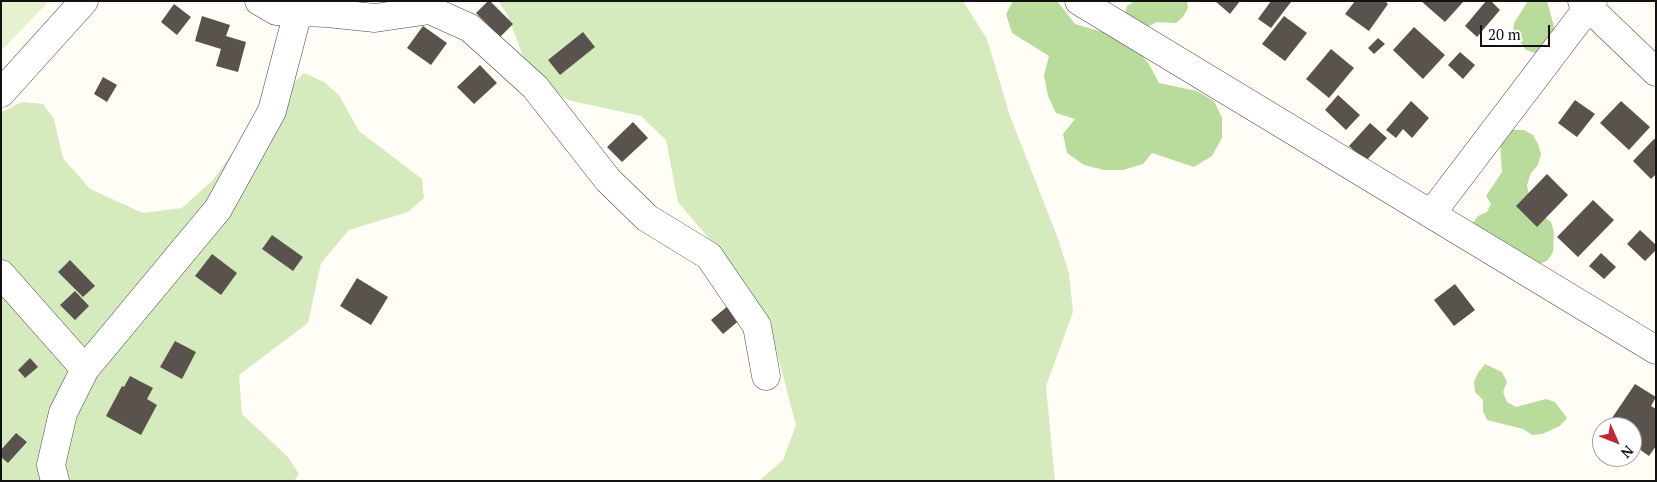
<!DOCTYPE html>
<html>
<head>
<meta charset="utf-8">
<style>
	body { margin:0 }
	#map { position:relative; width:1657px; height:482px; overflow:hidden; background:#fffdf5; font-family:"PT Serif",serif }
	canvas { display:block }
	.frame { position:absolute; inset:0; border:2px solid #111; pointer-events:none }
	.north { position:absolute; left:1592px; top:417px; width:50px; height:50px; box-sizing:border-box; background:#fff; border:1px solid #a0a0a0; border-radius:50%; rotate:134deg; font-size:14px; font-weight:700; line-height:20px; text-align:center; color:#111 }
	.north::after { content:''; display:block; margin:auto; width:18px; height:22px; background:#c4262e; clip-path:polygon(50% 0,100% 100%,50% 72%,0 100%) }
	.scale { position:absolute; left:1480px; top:25px; width:70px; height:22px; box-sizing:border-box; border:2px solid #111; border-top:0; padding-left:6px; font-size:15px; line-height:18px; white-space:nowrap; color:#111; -webkit-text-stroke:4px #fff; paint-order:stroke }
</style>
</head>
<body>
<div id="map">
<canvas width="1657" height="482"></canvas>
<div class="frame"></div>
<div class="north">N</div>
<div class="scale">20 m</div>
</div>
<script>
const ctx = document.querySelector('canvas').getContext('2d');
ctx.lineJoin = 'round';
function paint(path, color) { ctx.fillStyle = color; ctx.fill(path, 'evenodd'); }
const toPath = rows => new Path2D(rows.map(r => 'M' + r).join(''));
function strokePath(path, color, width, dash) { ctx.strokeStyle = color; ctx.lineWidth = width; ctx.lineCap = dash ? 'butt' : 'round'; ctx.setLineDash(dash || []); ctx.stroke(path); }
paint(toPath([
	[498,1,963,1,987,39,1010,116,1057,236,1069,273,1073,312,1046,386,1055,481,759,481,783,460,796,425,776,349,730,263,678,202,666,140,641,116,572,101,535,87,507,14],
	[304,73,324,82,339,95,359,131,422,179,424,198,408,212,349,230,321,263,308,323,239,375,242,414,288,457,299,474,294,481,1,481,2,112,22,102,43,104,54,119,63,158,90,189,143,213,182,208,213,180,260,114]
]), '#d5ebbd');
paint(toPath([
	[1013,1,1057,1,1075,24,1120,37,1137,50,1149,64,1159,83,1197,91,1214,101,1222,118,1222,138,1212,156,1194,167,1152,153,1143,164,1123,170,1104,170,1084,165,1067,153,1063,134,1075,119,1056,113,1048,96,1044,75,1049,56,1012,33,1006,14],
	[1135,1,1187,1,1188,8,1183,17,1176,23,1157,22,1147,27,1124,16,1127,6],
	[1528,1,1547,1,1555,30,1544,47,1535,53,1526,50,1513,33,1514,23],
	[1513,130,1524,130,1533,135,1538,144,1541,154,1538,165,1531,173,1527,185,1529,195,1543,216,1551,222,1554,232,1553,252,1548,260,1529,270,1472,224,1478,216,1487,212,1491,204,1486,196,1502,172,1500,143,1505,135],
	[1485,364,1502,372,1507,382,1503,392,1507,402,1516,407,1546,399,1555,402,1567,418,1560,426,1542,434,1532,435,1523,429,1487,420,1483,411,1483,400,1475,392,1474,382,1478,373]
]), '#b9dc9c');
paint(toPath([
	[1,1,49,1,1,51]
]), '#e6f2cf');
paint(toPath([
	[488,1,490,1,513,24,500,37,476,13],
	[1215,1,1240,1,1230,14],
	[1271,1,1291,2,1271,28,1258,19],
	[1355,1,1385,1,1388,4,1369,31,1345,14],
	[1421,1,1464,1,1445,22],
	[1486,1,1491,1,1500,10,1477,37,1465,26],
	[174,4,191,17,177,35,161,22],
	[202,16,230,25,226,36,246,42,238,72,216,66,221,49,195,41],
	[1284,16,1307,33,1285,61,1262,44],
	[423,26,447,43,431,65,407,48],
	[1414,27,1445,55,1423,79,1393,50],
	[583,32,595,47,560,75,548,60],
	[1378,38,1385,44,1374,54,1368,48],
	[1331,49,1354,68,1329,98,1306,79],
	[1460,52,1475,65,1463,79,1448,65],
	[480,65,497,83,474,104,457,87],
	[103,77,117,85,107,102,94,94],
	[1338,95,1360,115,1346,130,1325,110],
	[1575,100,1595,114,1577,137,1558,123],
	[1411,101,1429,118,1412,138,1403,129,1396,138,1386,130],
	[1621,101,1650,127,1629,150,1600,123],
	[633,122,648,138,622,162,607,147],
	[1370,123,1387,138,1366,161,1349,146],
	[1654,139,1656,140,1656,174,1651,179,1633,161],
	[1547,174,1568,195,1537,227,1516,206],
	[1593,200,1614,220,1578,257,1557,237],
	[1640,230,1656,245,1656,250,1645,261,1627,244],
	[272,235,303,257,293,271,262,249],
	[1601,253,1616,267,1604,279,1589,266],
	[212,254,237,273,221,295,195,276],
	[70,260,95,286,83,297,58,272],
	[357,278,388,297,371,325,340,306],
	[1455,284,1475,310,1454,326,1434,300],
	[75,291,89,306,75,320,60,305],
	[729,305,741,319,723,334,711,320],
	[175,341,196,352,182,379,160,367],
	[30,358,38,367,25,378,18,370],
	[130,376,153,388,147,399,157,405,141,435,106,416,122,386,124,387],
	[1635,384,1656,397,1651,406,1656,409,1656,446,1649,456,1632,444,1632,427,1626,427,1612,418],
	[16,433,27,442,8,463,1,457,1,450]
]), '#5a524d');
const minor = toPath([
	[259,1,276,11,327,13,375,18,430,10,470,28,535,87,608,180,647,218,709,256,757,326,766,376],
	[1079,1,1656,350],
	[1582,1,1656,72],
	[1,93,84,1],
	[1431,214,1593,1],
	[1,274,85,369],
	[55,481,51,465,63,413,85,369,218,209,272,111,298,12]
]);
strokePath(minor, '#444', 29);
strokePath(minor, '#fff', 28);
</script>
</body>
</html>
